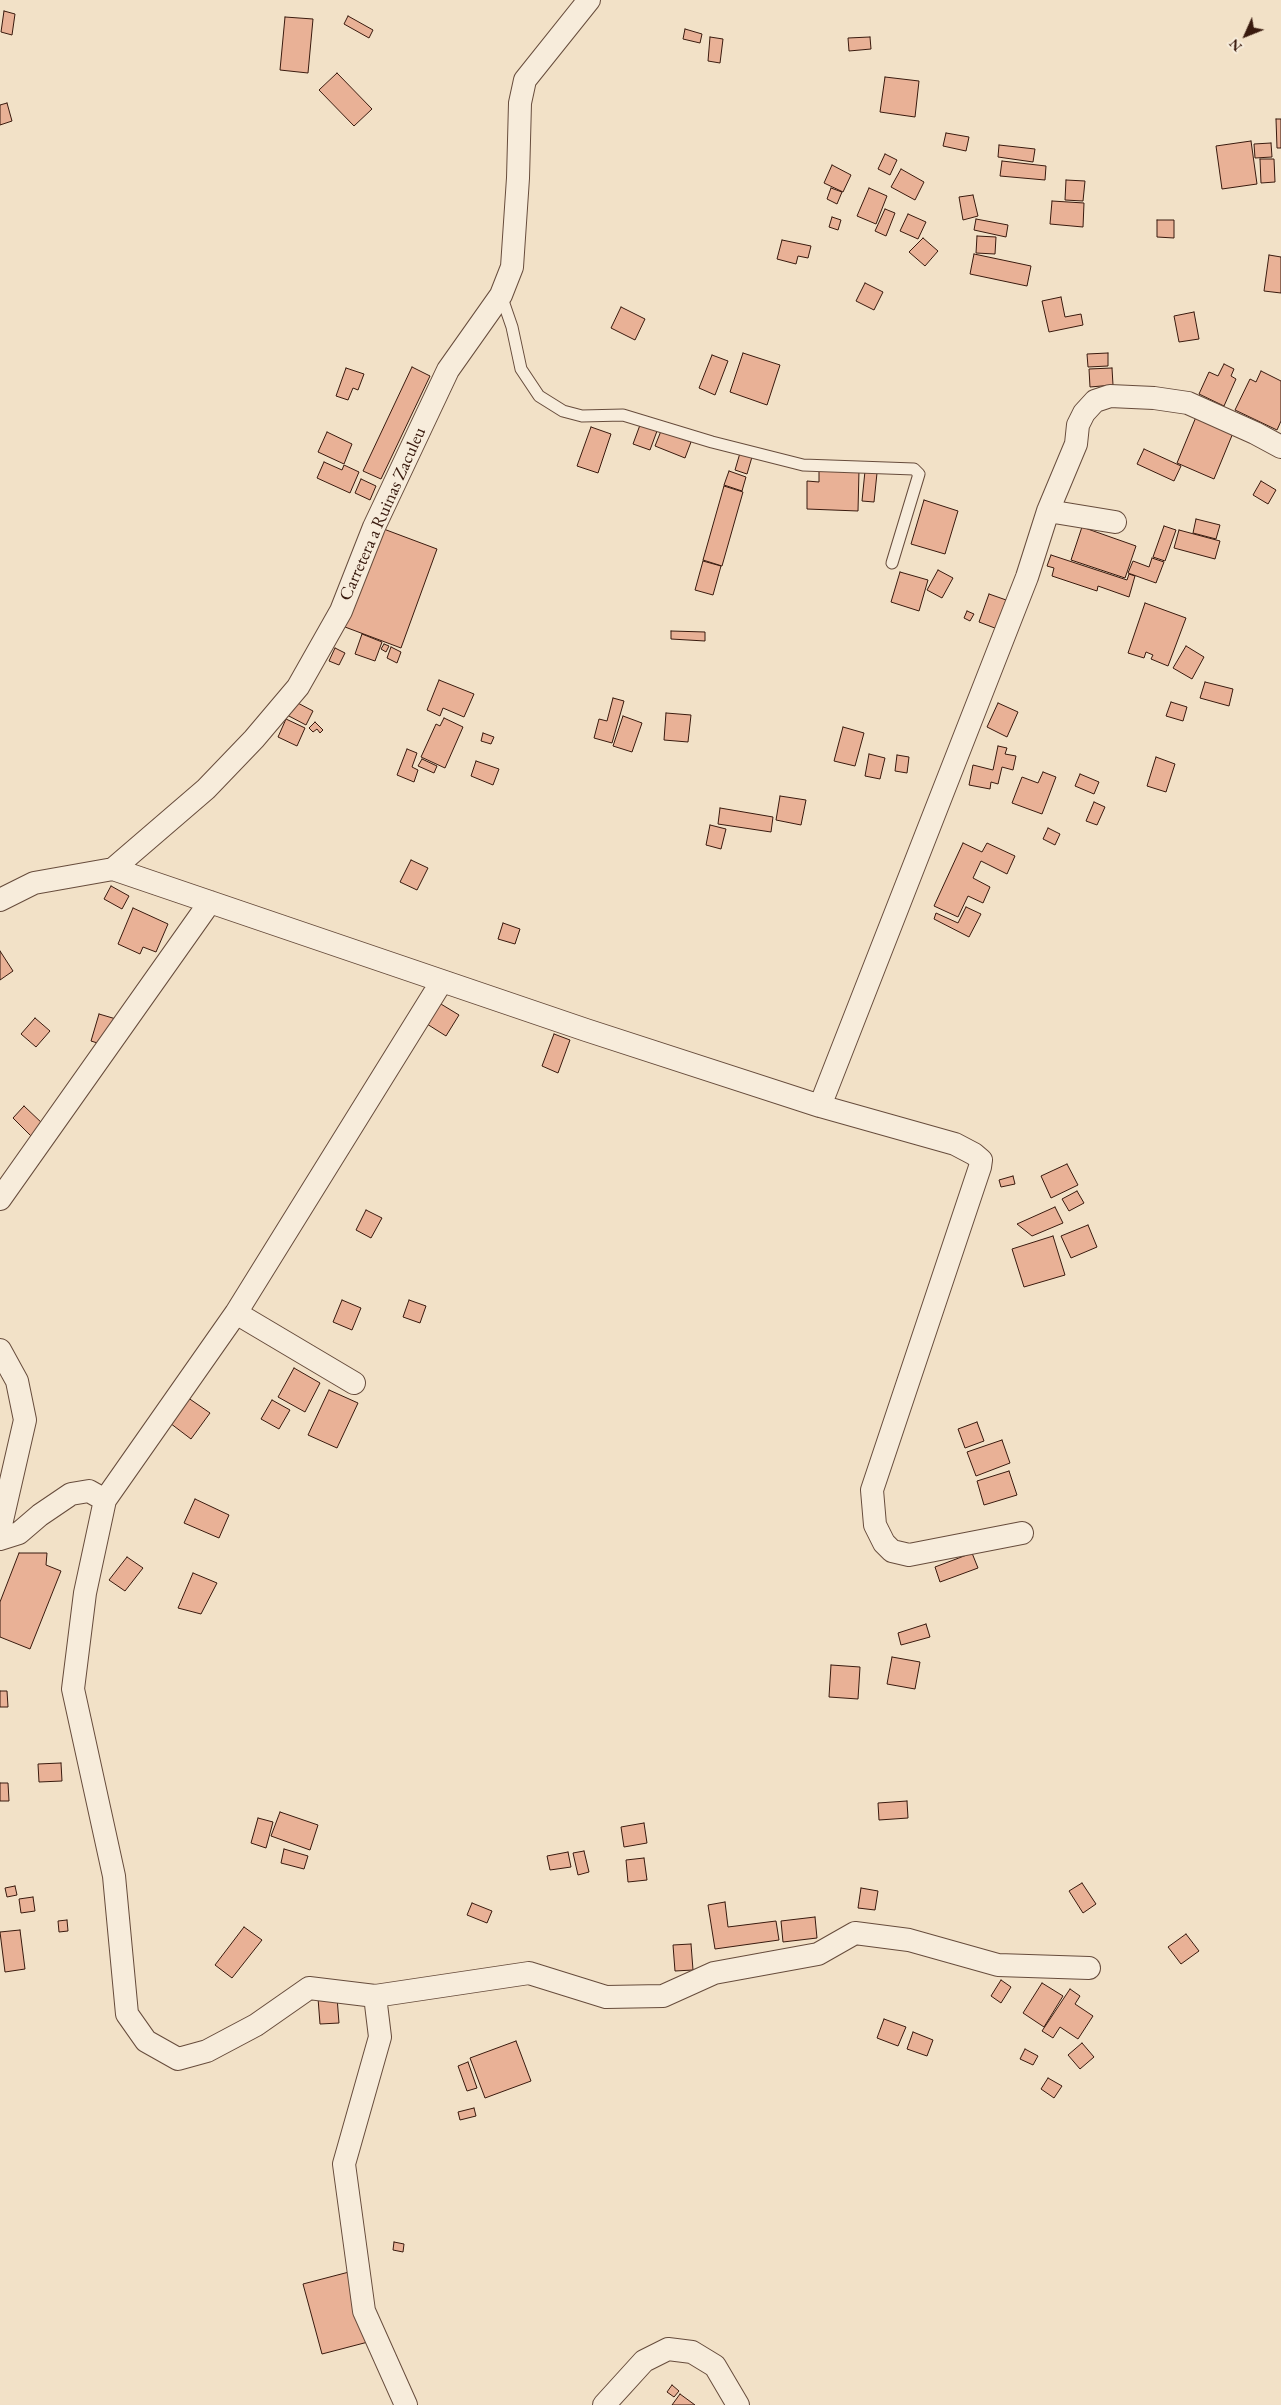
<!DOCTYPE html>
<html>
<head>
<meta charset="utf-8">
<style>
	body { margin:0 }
	#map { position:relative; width:1281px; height:2405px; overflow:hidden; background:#f2e1c7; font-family:"EB Garamond",serif }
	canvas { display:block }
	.north { position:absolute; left:1221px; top:10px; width:50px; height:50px; -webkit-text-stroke:4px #f7ecdb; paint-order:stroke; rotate:226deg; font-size:14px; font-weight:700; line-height:20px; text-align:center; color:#391a0e }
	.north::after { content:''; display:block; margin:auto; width:18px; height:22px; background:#391a0e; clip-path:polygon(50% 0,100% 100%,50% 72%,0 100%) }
</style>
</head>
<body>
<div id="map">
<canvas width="1281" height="2405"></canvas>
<div class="north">N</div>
</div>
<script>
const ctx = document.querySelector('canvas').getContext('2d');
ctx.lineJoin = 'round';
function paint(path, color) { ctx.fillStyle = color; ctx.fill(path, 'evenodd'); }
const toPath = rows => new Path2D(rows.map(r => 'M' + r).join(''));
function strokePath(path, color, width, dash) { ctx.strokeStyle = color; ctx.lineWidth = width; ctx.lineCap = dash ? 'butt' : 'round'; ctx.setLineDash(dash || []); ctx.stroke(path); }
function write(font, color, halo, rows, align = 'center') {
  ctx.font = font + ' "EB Garamond",serif'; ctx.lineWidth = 4; ctx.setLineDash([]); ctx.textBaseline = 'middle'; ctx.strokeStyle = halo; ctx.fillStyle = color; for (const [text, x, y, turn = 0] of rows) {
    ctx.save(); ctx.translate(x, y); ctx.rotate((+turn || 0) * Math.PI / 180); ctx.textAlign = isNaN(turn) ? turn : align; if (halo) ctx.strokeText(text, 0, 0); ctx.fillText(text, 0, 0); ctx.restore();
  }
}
const building = toPath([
	[4,11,15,14,12,35,1,32,4,11],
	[348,16,373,30,369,38,344,24,348,16],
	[285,17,313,19,308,73,280,70,285,17],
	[685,29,702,34,700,43,683,39,685,29],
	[710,37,723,39,720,63,708,61,710,37],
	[870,37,871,49,849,51,848,38,870,37],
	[337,73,372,109,354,126,319,90,337,73],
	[885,77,919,81,915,117,880,112,885,77],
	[7,103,12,121,0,125,0,105,7,103],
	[1276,119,1281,119,1281,148,1277,148,1276,119],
	[946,133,969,137,966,151,943,146,946,133],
	[1251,141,1257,184,1222,189,1216,146,1251,141],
	[1271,143,1272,157,1255,158,1254,144,1271,143],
	[999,145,1035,149,1033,162,998,157,999,145],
	[885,154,897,160,890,175,878,169,885,154],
	[1260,159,1274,159,1275,182,1261,183,1260,159],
	[1002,161,1046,166,1045,180,1000,176,1002,161],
	[832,165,851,175,843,192,824,183,832,165],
	[901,169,924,182,915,200,891,187,901,169],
	[1066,180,1085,181,1083,201,1065,200,1066,180],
	[831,188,842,192,837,204,827,199,831,188],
	[869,188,887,196,876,224,857,216,869,188],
	[973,195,978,216,963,220,959,197,973,195],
	[1052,201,1084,203,1083,227,1050,224,1052,201],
	[885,209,895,213,886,236,875,231,885,209],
	[908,214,926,222,918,239,900,231,908,214],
	[832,217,841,220,838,230,829,227,832,217],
	[976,219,1008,225,1006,237,974,230,976,219],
	[1157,220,1174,220,1174,238,1157,237,1157,220],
	[977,236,996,237,995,254,976,253,977,236],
	[923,238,938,251,925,266,909,252,923,238],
	[782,240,811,246,808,258,798,256,796,264,777,259,782,240],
	[974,254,1031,266,1027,286,970,274,974,254],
	[1269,255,1281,257,1281,293,1264,291,1269,255],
	[865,283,883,292,874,310,856,301,865,283],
	[1061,297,1065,317,1081,314,1083,325,1049,332,1042,301,1061,297],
	[621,307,645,319,635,340,611,328,621,307],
	[1194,312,1199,339,1179,342,1174,316,1194,312],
	[743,353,780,365,767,405,730,392,743,353],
	[1108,353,1108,366,1088,367,1087,354,1108,353],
	[712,355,728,361,715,395,699,388,712,355],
	[1224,364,1234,369,1231,376,1236,379,1224,406,1199,394,1209,372,1218,376,1224,364],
	[412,367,430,376,381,479,363,471,412,367],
	[346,368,364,374,358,390,353,388,348,400,336,396,346,368],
	[1112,368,1113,385,1090,387,1089,369,1112,368],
	[1261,371,1281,381,1281,421,1277,430,1235,410,1250,379,1256,382,1261,371],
	[1196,417,1233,433,1214,479,1177,463,1196,417],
	[640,425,657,431,650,450,633,444,640,425],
	[591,427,611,434,598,473,577,466,591,427],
	[661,431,691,442,685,458,655,446,661,431],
	[327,432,352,444,344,464,318,452,327,432],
	[1144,449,1181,466,1174,481,1137,464,1144,449],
	[740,453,752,457,747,474,735,470,740,453],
	[324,462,342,470,344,465,359,472,350,493,317,478,324,462],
	[819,469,859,470,858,511,807,509,807,481,819,482,819,469],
	[729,471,746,477,742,491,724,485,729,471],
	[865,471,877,473,874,502,862,501,865,471],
	[361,479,376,486,370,500,355,493,361,479],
	[1261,481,1276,490,1268,504,1253,495,1261,481],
	[724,486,743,492,722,566,703,560,724,486],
	[924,500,958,511,945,554,911,544,924,500],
	[1196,519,1220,525,1216,539,1193,533,1196,519],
	[1164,526,1176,530,1165,561,1153,557,1164,526],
	[1082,527,1136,546,1125,578,1071,560,1082,527],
	[381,528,437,549,401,648,345,627,381,528],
	[1179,530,1220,541,1215,559,1174,548,1179,530],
	[1051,555,1127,580,1129,574,1135,576,1129,597,1098,586,1097,591,1052,576,1054,568,1047,566,1051,555],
	[1152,558,1164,562,1156,583,1128,573,1133,561,1149,567,1152,558],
	[703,561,721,566,713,595,695,590,703,561],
	[938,570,953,578,942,598,927,590,938,570],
	[900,572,928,580,919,611,891,602,900,572],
	[989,594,1009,601,1000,630,979,622,989,594],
	[1145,603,1186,618,1168,666,1151,659,1153,655,1146,652,1144,658,1128,653,1145,603],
	[967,611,974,614,970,621,964,618,967,611],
	[671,631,705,632,705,641,671,639,671,631],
	[362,634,382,642,375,661,355,654,362,634],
	[384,644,389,646,386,652,381,649,384,644],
	[1186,646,1204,657,1192,679,1173,668,1186,646],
	[391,647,401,652,397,663,387,658,391,647],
	[335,648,345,653,339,665,329,661,335,648],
	[439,680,474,694,464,717,443,708,440,716,427,710,439,680],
	[1205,682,1233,689,1229,706,1200,698,1205,682],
	[613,698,624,701,612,743,594,738,599,719,607,721,613,698],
	[294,701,313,711,306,725,287,715,294,701],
	[1171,702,1187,707,1183,721,1166,716,1171,702],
	[998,703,1018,712,1007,737,987,727,998,703],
	[666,713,691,715,688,742,664,740,666,713],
	[623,716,642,723,632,752,613,746,623,716],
	[444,718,463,727,445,768,421,757,436,724,440,726,444,718],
	[286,719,305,728,297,746,278,737,286,719],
	[315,722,323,730,320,733,317,729,313,732,309,728,315,722],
	[843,727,864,733,855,766,834,761,843,727],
	[483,733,494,737,491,744,481,741,483,733],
	[998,746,1007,748,1005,754,1016,756,1013,770,1002,767,998,784,991,782,990,789,969,785,973,765,993,770,998,746],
	[407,749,417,753,412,767,418,770,414,782,397,775,407,749],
	[869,754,885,758,880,779,865,776,869,754],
	[897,755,909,757,907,773,895,771,897,755],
	[1156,757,1175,764,1166,792,1147,786,1156,757],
	[422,759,437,766,434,773,418,766,422,759],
	[476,761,499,769,493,785,471,776,476,761],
	[1043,772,1056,777,1042,814,1012,803,1022,777,1038,783,1043,772],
	[1080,774,1099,782,1094,794,1075,786,1080,774],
	[780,796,806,800,801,825,776,820,780,796],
	[1094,802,1105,807,1097,825,1086,821,1094,802],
	[720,808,773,817,771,832,718,824,720,808],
	[710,825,726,829,721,849,706,845,710,825],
	[1048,828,1060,834,1055,845,1043,839,1048,828],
	[963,843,982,852,987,843,1015,856,1007,874,981,861,973,878,990,887,983,903,968,896,958,917,934,906,963,843],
	[411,860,428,868,417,890,400,882,411,860],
	[111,886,129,896,122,909,104,899,111,886],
	[966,907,981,914,969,937,934,919,936,913,958,923,966,907],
	[133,908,168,924,156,952,143,947,140,954,118,944,133,908],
	[503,923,520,929,515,944,498,939,503,923],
	[0,951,13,971,0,980,0,951],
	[431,998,459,1015,446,1036,419,1019,431,998],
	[99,1014,116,1019,107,1046,91,1041,99,1014],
	[35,1018,50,1031,36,1047,21,1034,35,1018],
	[554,1034,570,1040,558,1073,542,1066,554,1034],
	[24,1106,44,1125,32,1137,13,1118,24,1106],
	[1067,1164,1078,1185,1051,1198,1041,1176,1067,1164],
	[1013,1176,1015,1184,1001,1187,999,1180,1013,1176],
	[1077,1191,1084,1203,1069,1211,1062,1199,1077,1191],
	[1055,1207,1063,1223,1032,1236,1017,1224,1055,1207],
	[366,1210,382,1218,371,1238,356,1230,366,1210],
	[1088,1225,1097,1247,1071,1258,1061,1236,1088,1225],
	[1053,1236,1065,1275,1024,1287,1012,1249,1053,1236],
	[342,1300,361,1308,352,1330,333,1322,342,1300],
	[409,1300,426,1306,420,1323,403,1317,409,1300],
	[294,1368,320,1383,305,1412,278,1397,294,1368],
	[329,1390,358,1403,337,1448,308,1435,329,1390],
	[184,1395,210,1413,191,1439,166,1420,184,1395],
	[272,1400,290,1410,279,1429,261,1419,272,1400],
	[977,1422,984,1441,965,1448,958,1429,977,1422],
	[1002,1440,1010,1463,976,1476,967,1452,1002,1440],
	[1009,1471,1017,1495,984,1505,977,1481,1009,1471],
	[195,1499,229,1515,219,1538,184,1523,195,1499],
	[19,1553,47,1553,46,1565,61,1571,30,1649,0,1637,0,1602,19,1553],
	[972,1553,978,1568,940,1582,935,1567,972,1553],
	[127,1557,143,1568,125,1591,109,1580,127,1557],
	[193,1573,217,1583,201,1614,178,1608,193,1573],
	[926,1624,930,1637,901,1645,898,1633,926,1624],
	[892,1657,920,1662,915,1689,887,1684,892,1657],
	[831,1665,860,1667,858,1699,829,1697,831,1665],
	[0,1691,7,1691,8,1707,0,1707,0,1691],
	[61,1763,62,1781,39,1782,38,1764,61,1763],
	[0,1783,8,1783,9,1801,0,1801,0,1783],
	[907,1801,908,1818,879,1820,878,1803,907,1801],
	[280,1812,318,1825,310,1850,271,1836,280,1812],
	[258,1818,273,1822,266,1848,251,1843,258,1818],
	[644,1823,647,1843,624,1847,621,1827,644,1823],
	[284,1849,308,1856,304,1869,281,1863,284,1849],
	[584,1851,589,1872,578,1875,573,1853,584,1851],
	[568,1852,571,1867,550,1870,547,1856,568,1852],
	[644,1858,647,1880,628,1882,626,1860,644,1858],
	[1082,1883,1096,1904,1083,1913,1069,1891,1082,1883],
	[15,1886,17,1895,7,1897,5,1888,15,1886],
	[861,1888,878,1891,875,1910,858,1908,861,1888],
	[33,1897,35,1911,21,1913,19,1899,33,1897],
	[725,1902,728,1927,776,1921,779,1940,715,1949,708,1905,725,1902],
	[472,1903,492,1911,487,1923,467,1915,472,1903],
	[815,1917,817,1938,783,1942,781,1921,815,1917],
	[67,1920,68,1931,59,1932,58,1921,67,1920],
	[244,1927,262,1940,232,1978,215,1965,244,1927],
	[20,1930,25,1969,5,1972,0,1932,20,1930],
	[1186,1934,1199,1951,1181,1964,1168,1947,1186,1934],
	[691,1944,693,1970,675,1971,673,1945,691,1944],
	[1001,1980,1011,1987,1001,2003,991,1996,1001,1980],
	[1042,1983,1063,1996,1044,2027,1023,2013,1042,1983],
	[1070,1989,1080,1996,1075,2004,1093,2016,1078,2039,1060,2027,1053,2038,1042,2031,1070,1989],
	[337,1997,339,2023,320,2024,318,1998,337,1997],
	[884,2019,906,2027,898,2046,877,2038,884,2019],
	[913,2032,933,2040,927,2056,907,2049,913,2032],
	[516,2041,531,2081,485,2098,470,2058,516,2041],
	[1082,2043,1094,2057,1080,2069,1068,2055,1082,2043],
	[1025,2049,1038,2056,1033,2065,1020,2059,1025,2049],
	[468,2062,477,2088,467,2091,458,2066,468,2062],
	[1048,2078,1062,2086,1054,2098,1041,2089,1048,2078],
	[474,2108,476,2116,460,2120,458,2112,474,2108],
	[394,2242,404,2244,403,2252,393,2250,394,2242],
	[349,2272,368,2342,322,2354,303,2284,349,2272],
	[672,2385,679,2391,674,2397,667,2392,672,2385],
	[680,2394,695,2405,672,2405,680,2394]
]);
paint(building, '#e9b196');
strokePath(building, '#391a0e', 1);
const lane = toPath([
	[501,295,512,327,521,369,539,396,563,411,582,416,623,415,712,442,803,465,914,469,919,474,892,563]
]);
const street = toPath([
	[1048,511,1115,522],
	[113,869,586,1030,820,1106,955,1144,974,1154,981,1160,980,1167,872,1490,875,1525,884,1543,892,1551,909,1555,1022,1533],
	[0,900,34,883,113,869,206,789,254,739,298,687,341,611,374,527,448,370,501,295,512,267,518,178,520,103,525,80,589,0],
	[820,1106,1027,577,1048,511,1076,444,1078,425,1084,413,1095,401,1110,396,1154,398,1188,403,1255,433,1281,447],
	[0,1199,210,902],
	[236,1313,354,1383],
	[0,1350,17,1381,25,1420,0,1529],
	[105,1500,236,1313,442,981],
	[0,1539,19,1533,40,1515,71,1494,89,1491,105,1500,85,1593,73,1689,114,1876,127,2014,146,2041,178,2059,207,2051,256,2025,309,1988,375,1996,529,1973,606,1997,663,1996,714,1973,818,1954,855,1933,909,1940,998,1965,1089,1968],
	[375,1996,380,2037,344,2164,364,2311,406,2405],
	[604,2405,644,2361,668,2349,692,2352,715,2366,738,2405]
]);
strokePath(lane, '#674c3c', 13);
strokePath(street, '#674c3c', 24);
strokePath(lane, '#f7ecdb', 11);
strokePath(street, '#f7ecdb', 22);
write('18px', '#391a0e', '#f7ecdb', [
	["Carretera a Ruinas Zaculeu",383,514,-66]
]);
</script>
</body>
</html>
